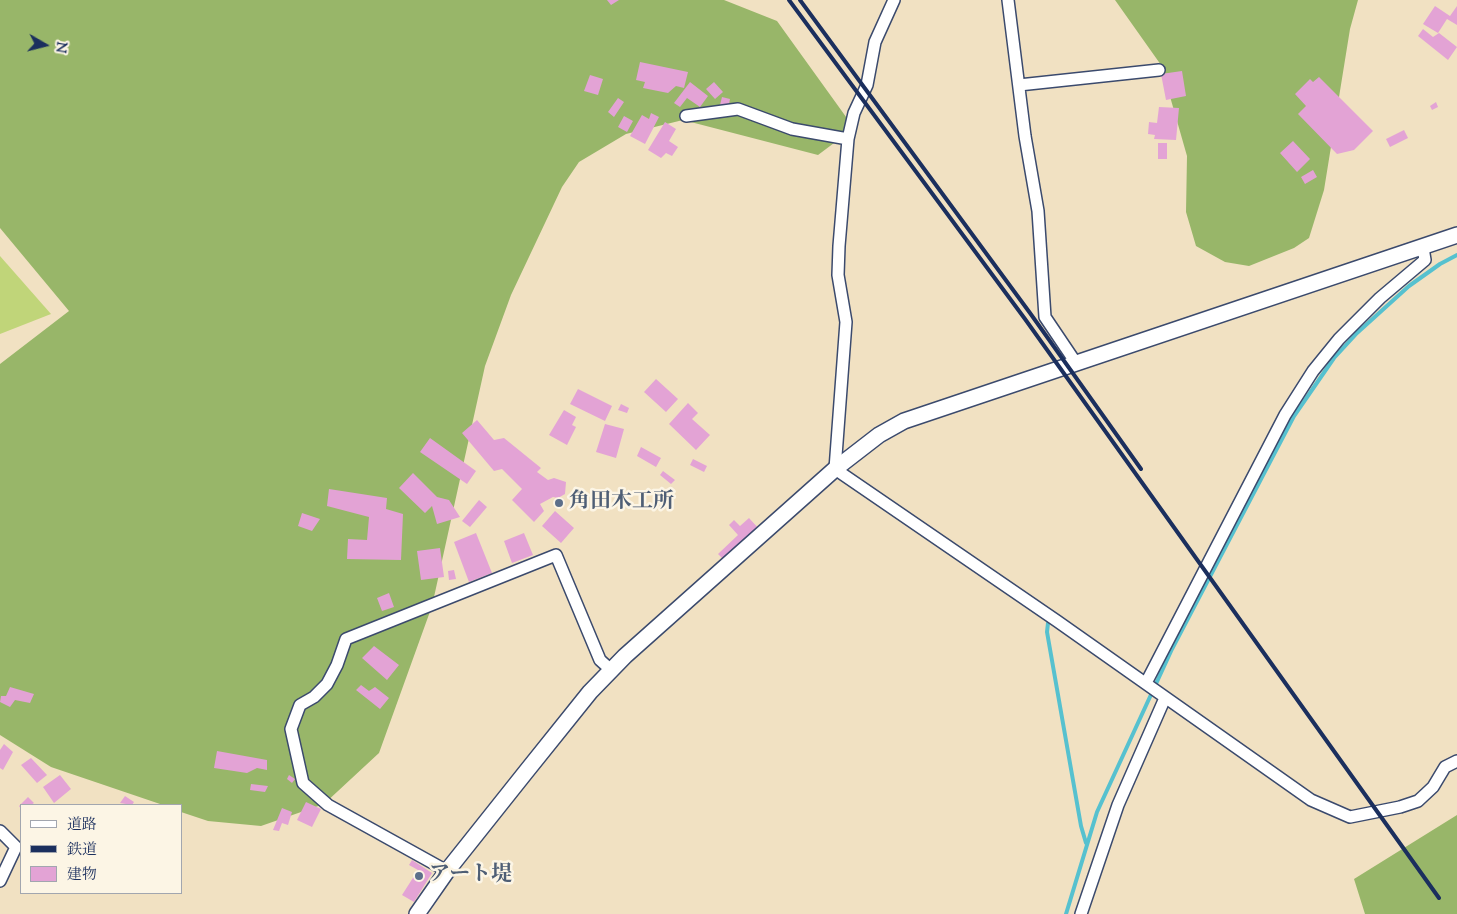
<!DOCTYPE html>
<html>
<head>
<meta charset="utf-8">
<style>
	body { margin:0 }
	#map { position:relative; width:1457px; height:914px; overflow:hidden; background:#f1e1c2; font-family:"Sorts Mill Goudy","Noto Serif JP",serif }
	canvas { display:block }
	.legend { position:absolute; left:20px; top:804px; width:162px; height:90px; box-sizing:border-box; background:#fcf5e5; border:1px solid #a2a6af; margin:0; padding:6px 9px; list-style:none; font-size:15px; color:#1b2f5e }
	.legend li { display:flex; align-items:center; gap:10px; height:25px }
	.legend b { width:25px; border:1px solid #a2a6af }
	.north { position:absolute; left:20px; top:20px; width:50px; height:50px; -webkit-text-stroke:4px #fcf5e5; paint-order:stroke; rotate:98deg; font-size:14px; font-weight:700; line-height:20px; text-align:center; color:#1b2f5e }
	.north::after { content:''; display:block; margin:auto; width:18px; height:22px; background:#1b2f5e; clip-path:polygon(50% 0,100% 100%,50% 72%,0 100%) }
</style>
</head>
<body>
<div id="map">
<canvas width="1457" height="914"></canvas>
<ul class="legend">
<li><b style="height:6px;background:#fff"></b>道路</li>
<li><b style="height:6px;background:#1b2f5e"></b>鉄道</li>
<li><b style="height:14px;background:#e3a3d5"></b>建物</li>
</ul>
<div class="north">N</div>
</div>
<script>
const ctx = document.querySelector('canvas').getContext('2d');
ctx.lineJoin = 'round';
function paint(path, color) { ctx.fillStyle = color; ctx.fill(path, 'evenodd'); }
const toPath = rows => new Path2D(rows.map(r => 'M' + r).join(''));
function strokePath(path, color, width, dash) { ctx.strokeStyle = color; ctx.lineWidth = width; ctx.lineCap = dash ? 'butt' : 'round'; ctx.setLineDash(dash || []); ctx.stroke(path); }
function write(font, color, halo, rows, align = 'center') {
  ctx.font = font + ' "Sorts Mill Goudy","Noto Serif JP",serif'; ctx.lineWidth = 5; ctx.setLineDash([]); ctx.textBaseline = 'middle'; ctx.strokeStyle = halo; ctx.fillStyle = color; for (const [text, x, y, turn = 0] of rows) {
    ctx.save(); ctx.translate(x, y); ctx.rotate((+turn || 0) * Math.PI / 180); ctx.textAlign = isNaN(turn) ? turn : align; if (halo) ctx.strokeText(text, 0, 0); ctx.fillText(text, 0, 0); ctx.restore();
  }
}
paint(toPath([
	[0,256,51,314,0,334]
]), '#c0d579');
paint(toPath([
	[0,0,724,0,777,21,854,128,818,155,683,120,626,134,579,162,562,187,511,295,485,366,432,606,379,753,324,804,261,826,208,821,181,812,181,805,163,805,51,767,0,735,0,364,69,311,0,228],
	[1115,0,1358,0,1350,29,1324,190,1309,238,1294,248,1249,266,1225,262,1196,246,1186,212,1187,156,1161,65],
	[1457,815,1457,914,1365,914,1354,879]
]), '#98b669');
strokePath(toPath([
	[1048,623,1047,632,1081,826,1086,843],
	[1066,914,1097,812,1172,649,1294,416,1334,358,1357,333,1409,286,1440,264,1457,255]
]), '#56c1cf', 4);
paint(toPath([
	[607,0,619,0,611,5],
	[1435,6,1450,16,1457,6,1457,25,1447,19,1438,33,1423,24],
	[1423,29,1433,37,1439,33,1457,47,1448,60,1418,36],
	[640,62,688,72,684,88,676,86,668,93,643,88,645,82,636,80],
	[1182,71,1186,96,1166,100,1161,74],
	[590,75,603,79,598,95,584,91],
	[1319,77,1373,131,1354,150,1337,154,1298,114,1306,106,1295,94,1310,79,1313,82],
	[690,82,708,96,700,107,687,98,680,107,674,103],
	[714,82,723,92,715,99,706,89],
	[722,97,730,99,729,104,720,105],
	[618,98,624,102,614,117,608,112],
	[1436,102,1438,107,1432,110,1430,106],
	[1159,107,1179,108,1176,140,1154,139,1155,135,1148,134,1149,122,1157,123],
	[651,113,659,117,645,144,630,136,642,115,649,119],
	[624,116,633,121,627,132,618,127],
	[665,122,676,129,669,141,678,147,672,156,666,153,661,158,648,150],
	[1404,130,1408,138,1390,147,1386,139],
	[1293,141,1310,159,1297,172,1280,153],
	[1158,143,1167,143,1167,159,1158,159],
	[1313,170,1317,177,1305,184,1301,177],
	[656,379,678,399,666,412,644,392],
	[578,389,612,406,605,421,570,404],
	[688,403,698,413,692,419,710,435,696,450,669,424],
	[621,404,629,408,627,413,618,410],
	[564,410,576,417,572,425,576,427,567,445,549,435],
	[477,420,494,440,504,438,541,468,537,472,548,480,554,478,566,482,565,494,558,498,553,497,540,504,544,511,534,522,512,500,522,489,502,469,494,471,462,433],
	[605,424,624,429,616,458,596,452],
	[430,438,476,471,467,484,420,452],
	[641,447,661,458,656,467,637,456],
	[693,459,707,466,704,472,690,465],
	[663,471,675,480,671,484,660,475],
	[413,473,437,497,449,500,460,517,437,524,432,506,425,513,399,488],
	[329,489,387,498,386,509,403,514,401,560,347,559,348,539,367,540,369,517,327,506],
	[479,500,487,507,470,527,462,521],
	[555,511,574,528,561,543,542,526],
	[302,513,320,519,312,531,298,526],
	[749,518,760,530,726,562,718,554,738,535,729,525,734,520,740,526],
	[476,533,492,573,469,582,454,542],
	[524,533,533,555,512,563,504,541],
	[440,548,444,577,421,580,417,551],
	[454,570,456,579,449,580,448,571],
	[389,593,394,607,382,611,377,598],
	[374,646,399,665,387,680,362,658],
	[361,685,369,691,375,687,389,698,380,709,356,690],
	[10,687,34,694,30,703,15,700,10,707,0,702,1,696,6,696],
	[4,744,13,752,3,770,0,768,0,750],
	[217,751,267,760,267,770,257,768,247,773,214,768],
	[31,758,47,775,37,783,21,765],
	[60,775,71,789,54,803,43,787],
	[289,775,295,779,292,783,287,779],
	[251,784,268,786,265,792,250,790],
	[125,796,134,802,132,805,120,803],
	[28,797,34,803,31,805,21,805,21,809,19,806],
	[306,802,321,809,312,827,297,820],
	[282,808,292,812,288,825,282,823,279,831,273,830],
	[412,860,432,873,414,902,402,895,418,870,409,865]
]), '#e3a3d5');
const street = toPath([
	[894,0,875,42,867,85,854,113,848,139,839,246,838,275,846,322,835,469,1057,621,1311,800,1350,817,1400,807,1418,801,1433,787,1445,767,1457,761],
	[1008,0,1025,136,1038,211,1045,317,1076,363],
	[1019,85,1159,70],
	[686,116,738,109,792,129,848,139],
	[1146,683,1285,415,1313,371,1339,339,1380,298,1425,260,1423,248],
	[0,831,16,847,0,881],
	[447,871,328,805,303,783,291,729,300,705,314,697,327,684,337,665,346,639,556,555,600,660,611,670],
	[1081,914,1118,805,1165,698]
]);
const secondary = toPath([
	[417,914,447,871,525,773,590,692,625,656,835,469,879,435,904,421,1457,235]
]);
strokePath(street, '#3b4a6d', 14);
strokePath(secondary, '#3b4a6d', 18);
strokePath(street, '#fff', 11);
strokePath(secondary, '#fff', 15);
strokePath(toPath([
	[789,0,1025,319,1439,898],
	[800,0,1030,313,1141,469]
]), '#1b2f5e', 4);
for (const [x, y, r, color] of [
	[559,503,5,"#5c6f8a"],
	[419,876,5,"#5c6f8a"]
]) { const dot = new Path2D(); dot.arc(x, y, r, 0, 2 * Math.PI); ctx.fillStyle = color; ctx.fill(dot); strokePath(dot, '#fcf5e5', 2); }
write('bold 21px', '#4e5e75', '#fcf5e5', [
	["角田木工所",569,503],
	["アート堤",429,876]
], 'left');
</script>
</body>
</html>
